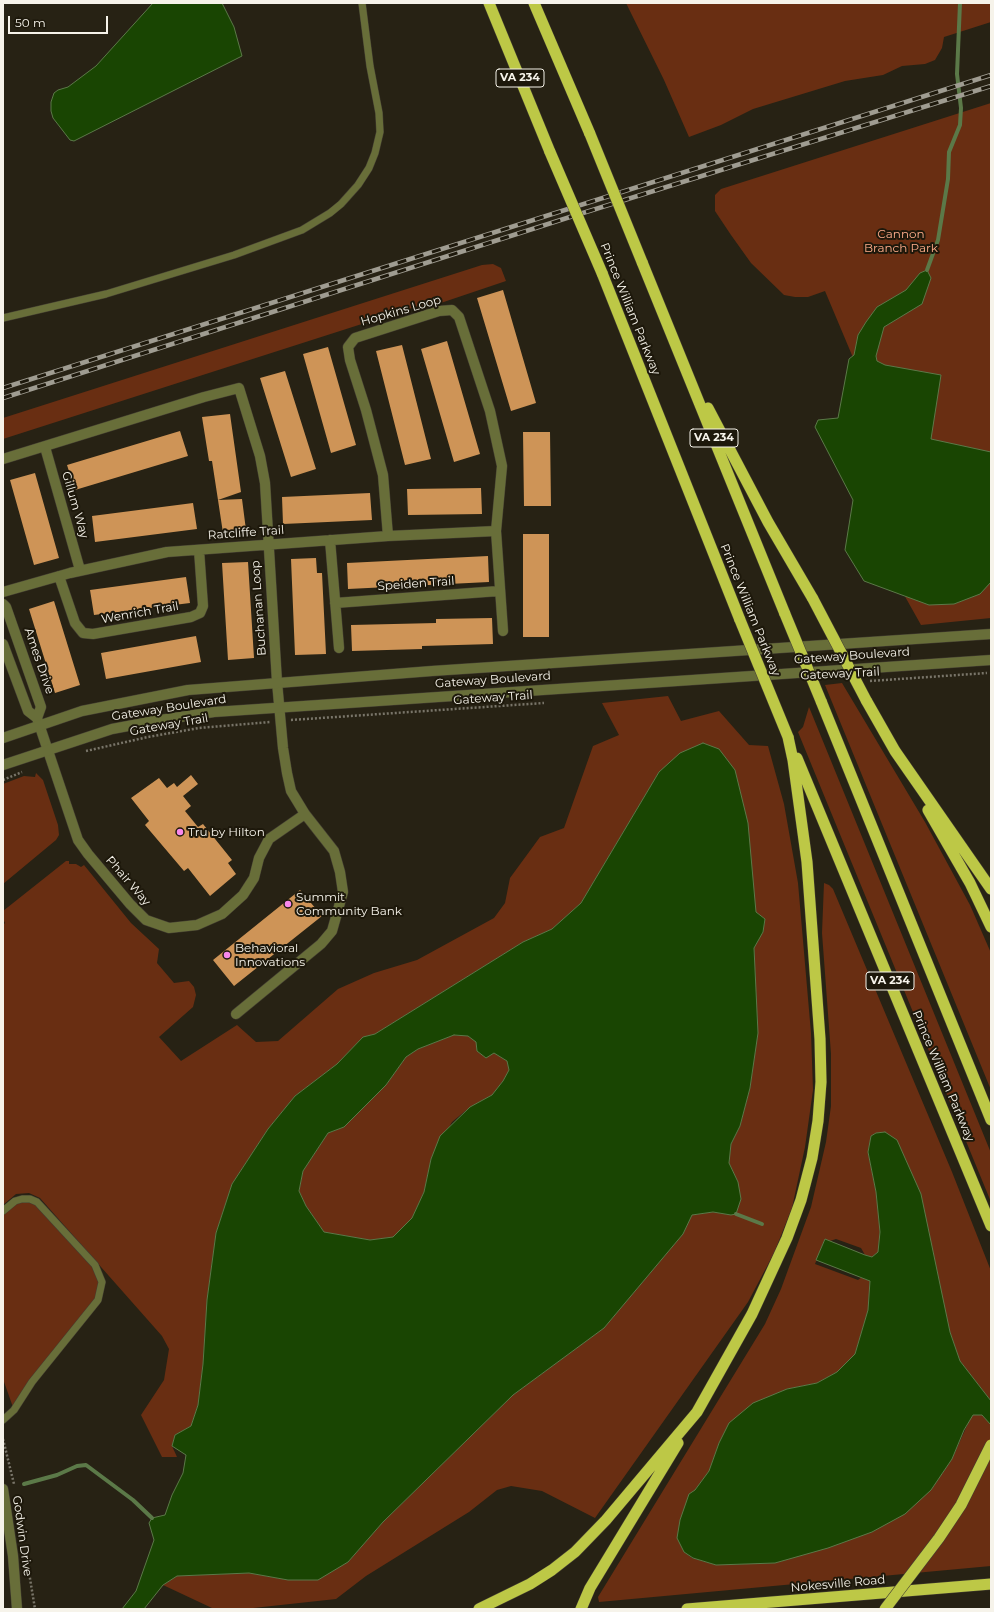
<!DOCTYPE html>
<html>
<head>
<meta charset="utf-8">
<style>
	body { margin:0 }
	#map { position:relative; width:994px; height:1612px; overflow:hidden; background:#272214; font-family:Montserrat,sans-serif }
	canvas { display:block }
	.frame { position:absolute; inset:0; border:4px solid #f6f3ea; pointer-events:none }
	.scale { position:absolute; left:8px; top:16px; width:100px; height:18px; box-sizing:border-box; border:2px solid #f6f3ea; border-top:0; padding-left:5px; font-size:12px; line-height:14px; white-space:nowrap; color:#f6f3ea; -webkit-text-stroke:3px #1d180b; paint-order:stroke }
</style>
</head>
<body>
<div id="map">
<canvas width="994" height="1612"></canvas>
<div class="frame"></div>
<div class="scale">50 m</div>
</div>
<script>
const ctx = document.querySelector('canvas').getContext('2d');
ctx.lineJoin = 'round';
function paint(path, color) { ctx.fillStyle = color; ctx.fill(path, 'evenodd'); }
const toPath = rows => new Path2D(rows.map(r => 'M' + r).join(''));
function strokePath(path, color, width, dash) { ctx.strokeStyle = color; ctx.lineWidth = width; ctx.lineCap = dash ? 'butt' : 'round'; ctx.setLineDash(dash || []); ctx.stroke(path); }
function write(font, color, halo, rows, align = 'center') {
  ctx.font = font + ' Montserrat,sans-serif'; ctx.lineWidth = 4; ctx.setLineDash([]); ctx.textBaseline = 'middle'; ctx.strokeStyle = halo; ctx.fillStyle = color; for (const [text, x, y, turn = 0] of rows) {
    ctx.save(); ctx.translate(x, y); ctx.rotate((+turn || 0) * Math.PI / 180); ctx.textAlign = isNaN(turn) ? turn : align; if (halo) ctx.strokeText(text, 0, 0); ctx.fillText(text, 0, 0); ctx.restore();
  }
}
paint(toPath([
	[626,3,991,3,991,22,944,37,942,48,935,60,925,64,902,66,883,75,845,81,753,109,721,125,689,137,664,80],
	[991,103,991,618,921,625,898,584,915,505,825,291,808,297,795,297,784,295,751,263,731,235,715,211,715,195,721,189],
	[493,264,501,268,506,281,420,310,418,306,3,439,3,418,482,265],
	[842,683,925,822,970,905,991,953,991,1090,825,685],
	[668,696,681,721,719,711,749,745,768,746,784,804,798,883,811,1033,813,1090,805,1147,792,1208,774,1253,748,1302,595,1518,542,1491,511,1486,497,1490,469,1512,366,1576,336,1599,244,1609,212,1608,163,1585,177,1576,249,1573,288,1580,348,1562,383,1522,513,1395,604,1328,683,1234,692,1215,713,1212,731,1215,738,1182,729,1163,731,1144,740,1126,750,1088,758,1033,754,947,763,932,765,919,756,913,753,889,659,772,581,903,552,929,523,942,375,1034,363,1037,337,1064,295,1096,268,1129,232,1184,216,1233,207,1300,203,1364,198,1405,191,1426,175,1435,172,1446,177,1457,162,1457,141,1415,164,1380,169,1349,162,1336,40,1198,29,1193,16,1194,3,1205,3,925,5,923,3,919,3,911,66,861,69,861,69,864,76,864,81,867,84,865,131,923,159,949,157,963,174,983,189,981,194,987,196,995,193,1007,159,1037,181,1061,237,1025,256,1042,278,1041,338,989,374,973,417,960,494,918,505,903,510,878,540,837,564,828,593,746,619,735,602,703],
	[809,707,991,1153,991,1202,798,732,803,727],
	[36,773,43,780,58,825,59,835,56,840,3,884,3,784,24,776,35,777],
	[824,883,829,885,833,889,952,1172,991,1271,991,1401,960,1361,950,1332,936,1274,876,1133,871,1136,868,1152,876,1192,880,1232,878,1252,872,1257,865,1255,861,1248,836,1239,830,1241,825,1239,815,1264,858,1280,862,1277,870,1281,868,1310,855,1354,837,1372,817,1383,787,1389,719,1443,709,1471,695,1490,684,1552,692,1558,716,1565,775,1563,931,1490,952,1459,970,1419,973,1415,976,1414,982,1415,991,1425,991,1566,599,1602,598,1597,765,1324,781,1289,811,1207,826,1142,831,1106,831,1054,822,933],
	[454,1035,468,1036,507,1061,509,1070,503,1081,492,1095,470,1107,452,1122,431,1159,424,1192,412,1218,393,1237,370,1240,324,1232,306,1206,299,1191,303,1171,328,1133,344,1127,386,1085,406,1057,418,1049],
	[30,1199,95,1265,102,1290,14,1410,3,1379,3,1211,15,1201]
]), '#692e12');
const water = toPath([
	[153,3,222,3,234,27,242,56,74,141,70,140,53,118,51,111,51,102,54,93,58,90,68,87,96,66,153,3],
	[927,270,931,278,922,304,884,327,876,356,877,361,885,365,941,375,931,439,991,452,991,582,980,594,954,604,929,605,864,581,845,550,853,500,815,427,818,420,838,418,849,359,854,355,858,335,866,322,877,307,906,290,920,273,927,270],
	[703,743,719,749,735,770,748,823,756,912,765,919,763,932,754,948,758,1033,750,1088,740,1126,731,1144,729,1163,738,1182,741,1199,736,1214,731,1215,713,1212,692,1215,683,1234,604,1328,513,1395,383,1522,348,1562,318,1580,288,1580,249,1573,177,1576,163,1585,144,1609,122,1609,136,1591,154,1540,149,1523,152,1518,165,1515,172,1495,183,1473,186,1455,172,1446,175,1435,191,1426,198,1405,203,1364,207,1300,216,1233,232,1184,268,1129,295,1096,337,1064,363,1037,375,1034,523,942,552,929,581,903,659,772,680,753,703,743],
	[454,1035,468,1036,476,1042,477,1051,486,1058,494,1053,507,1061,509,1070,503,1081,492,1095,470,1107,440,1136,431,1159,424,1192,412,1218,393,1237,370,1240,324,1232,306,1206,299,1191,303,1171,328,1133,344,1127,386,1085,406,1057,418,1049,454,1035],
	[885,1132,897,1140,921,1194,950,1332,960,1361,991,1401,991,1425,982,1415,973,1415,964,1430,952,1459,931,1490,905,1514,872,1532,828,1548,775,1563,716,1565,693,1558,684,1552,677,1538,680,1520,689,1494,695,1490,709,1471,719,1443,729,1423,753,1403,787,1389,817,1383,837,1372,855,1354,868,1310,870,1281,816,1260,825,1239,865,1255,872,1257,878,1252,880,1232,876,1192,868,1152,871,1136,876,1133,885,1132]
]);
paint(water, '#194502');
strokePath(water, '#5b7948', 1);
strokePath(toPath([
	[927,270,938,240,948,179,949,152,960,125,961,108,957,74,960,3],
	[736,1214,762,1224],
	[24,1484,57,1475,77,1466,86,1465,133,1500,152,1518]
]), '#5b7948', 4);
paint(toPath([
	[503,290,536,403,511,411,477,298],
	[447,341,480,454,454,462,421,349],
	[402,345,431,459,405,465,376,351],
	[328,347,356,445,331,453,303,354],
	[285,371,316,469,291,477,260,378],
	[230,414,241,492,218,500,212,461,209,461,202,417],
	[180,431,188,456,75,490,67,465],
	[523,432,550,432,551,506,524,506],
	[35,473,59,558,34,565,10,480],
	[481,488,482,514,408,515,407,489],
	[370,493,372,520,283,524,282,497],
	[242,499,246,530,223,533,218,500],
	[193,503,197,529,95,542,92,516],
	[523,534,549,534,549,637,523,637],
	[488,556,489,582,348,589,347,563],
	[316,558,317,573,322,573,326,654,295,655,291,559],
	[248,562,254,658,228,660,222,563],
	[186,577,190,603,94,615,90,590],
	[54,601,80,685,55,693,29,609],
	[492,618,493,644,422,646,422,649,352,651,351,625,436,623,436,619],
	[196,636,201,662,106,679,101,653],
	[191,775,198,784,183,796,191,806,185,811,198,827,203,824,232,860,228,863,236,874,210,896,188,868,184,871,145,825,149,821,131,798,159,778,167,788,174,783,177,787],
	[300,890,322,916,234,986,213,960]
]), '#ce9457');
const service = toPath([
	[3,318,106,294,234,255,302,230,330,213,341,204,358,185,369,168,375,153,380,132,379,113,370,66,362,3],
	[3,1211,15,1201,22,1199,30,1199,37,1202,95,1265,102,1282,98,1300,32,1382,14,1410,3,1420]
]);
const minor = toPath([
	[45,447,80,570],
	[3,459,204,397,239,388,260,456,265,483,277,682,283,748,287,773,291,791,305,814,334,851,340,872,343,892,332,931,321,944,236,1014],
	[388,536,383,475,366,410,350,360,348,347,355,338,439,311,452,310,459,317,490,411,502,466,496,531,503,631],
	[330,540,339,648],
	[59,576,75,623,83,633,93,634,191,617,200,613,203,606,199,550],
	[3,592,70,573,167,552,388,536,496,531],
	[335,603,499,591],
	[3,604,6,607,41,707,37,718],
	[3,644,28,711,37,718],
	[37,718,78,840,88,854,130,904,146,920,169,928,197,925,222,914,243,895,254,878,259,858,269,839,305,814]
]);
const tertiary = toPath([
	[3,738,82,711,188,690,432,671,991,634],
	[3,765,112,729,160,720,214,712,991,660],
	[3,1489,13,1556,17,1609]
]);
const trunk = toPath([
	[489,3,550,152],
	[534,3,590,134],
	[642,262,785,614],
	[602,273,740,620],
	[708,408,768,522,813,599],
	[866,700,895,751,991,889],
	[821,701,991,1120],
	[797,758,991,1226],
	[928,810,970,883,991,927],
	[479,1609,530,1584,552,1570,575,1552,606,1520,697,1412,752,1314,787,1238,801,1200,812,1158,818,1121,821,1082,820,1039,807,862,793,760,788,737],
	[581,1609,590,1588,678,1443],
	[687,1609,991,1584]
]);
strokePath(service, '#443f32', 8);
strokePath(minor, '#443f32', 11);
strokePath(tertiary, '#443f32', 11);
strokePath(trunk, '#443f32', 12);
strokePath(toPath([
	[870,681,987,673],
	[291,720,544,703],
	[86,751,148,737,199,728,270,722],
	[3,780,22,772],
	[3,1439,14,1484],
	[26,1554,35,1609]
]), '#797569', 2.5, [2, 2]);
strokePath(service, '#686e39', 7);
strokePath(minor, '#686e39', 10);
strokePath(tertiary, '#686e39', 10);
strokePath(trunk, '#bdc846', 11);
const rail = toPath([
	[3,388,991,75],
	[3,398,570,217,991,86]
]);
strokePath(rail, '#9f9c91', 4.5);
strokePath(rail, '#1d180b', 3, [9]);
const trunkBridge = toPath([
	[590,134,642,262],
	[550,152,602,273],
	[813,599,866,700],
	[785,614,821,701],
	[740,620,788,737],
	[885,1609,939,1538,961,1505,991,1445]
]);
strokePath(trunkBridge, '#443f32', 12, []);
strokePath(trunkBridge, '#bdc846', 11);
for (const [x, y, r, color] of [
	[180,832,4,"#f888eb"],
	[288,904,4,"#f888eb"],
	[227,955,4,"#f888eb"]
]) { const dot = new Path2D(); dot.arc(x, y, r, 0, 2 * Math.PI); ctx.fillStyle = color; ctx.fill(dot); strokePath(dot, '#1d180b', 1.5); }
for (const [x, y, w] of [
	[520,78,48],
	[714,438,48],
	[890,981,48]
]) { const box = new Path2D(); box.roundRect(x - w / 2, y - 9, w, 18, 3); ctx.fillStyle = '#1d180b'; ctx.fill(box); strokePath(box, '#f6f3ea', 1); }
write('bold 11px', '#f6f3ea', null, [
	["VA 234",520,78],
	["VA 234",714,438],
	["VA 234",890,981]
]);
write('12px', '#feac8a', '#1d180b', [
	["Cannon",901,234],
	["Branch Park",901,248]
]);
write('12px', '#f6f3ea', '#1d180b', [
	["Prince William Parkway",630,309,68],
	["Hopkins Loop",401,311,-16],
	["Gillum Way",75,505,74],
	["Ratcliffe Trail",246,533,-4],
	["Speiden Trail",416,584,-4],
	["Buchanan Loop",259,608,-94],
	["Prince William Parkway",750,610,68],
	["Wenrich Trail",140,613,-10],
	["Gateway Boulevard",852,656,-4],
	["Ames Drive",39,661,71],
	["Gateway Trail",840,674,-3],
	["Gateway Boulevard",493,680,-4],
	["Gateway Trail",493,698,-4],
	["Gateway Boulevard",169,708,-9],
	["Gateway Trail",169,725,-10],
	["Phair Way",128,881,49],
	["Prince William Parkway",943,1076,67],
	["Godwin Drive",22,1536,82],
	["Nokesville Road",838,1584,-5]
]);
write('12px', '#f6f3ea', '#1d180b', [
	["Tru by Hilton",188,832],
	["Summit",296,897],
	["Community Bank",296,911],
	["Behavioral",235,948],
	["Innovations",235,962]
], 'left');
</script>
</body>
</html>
